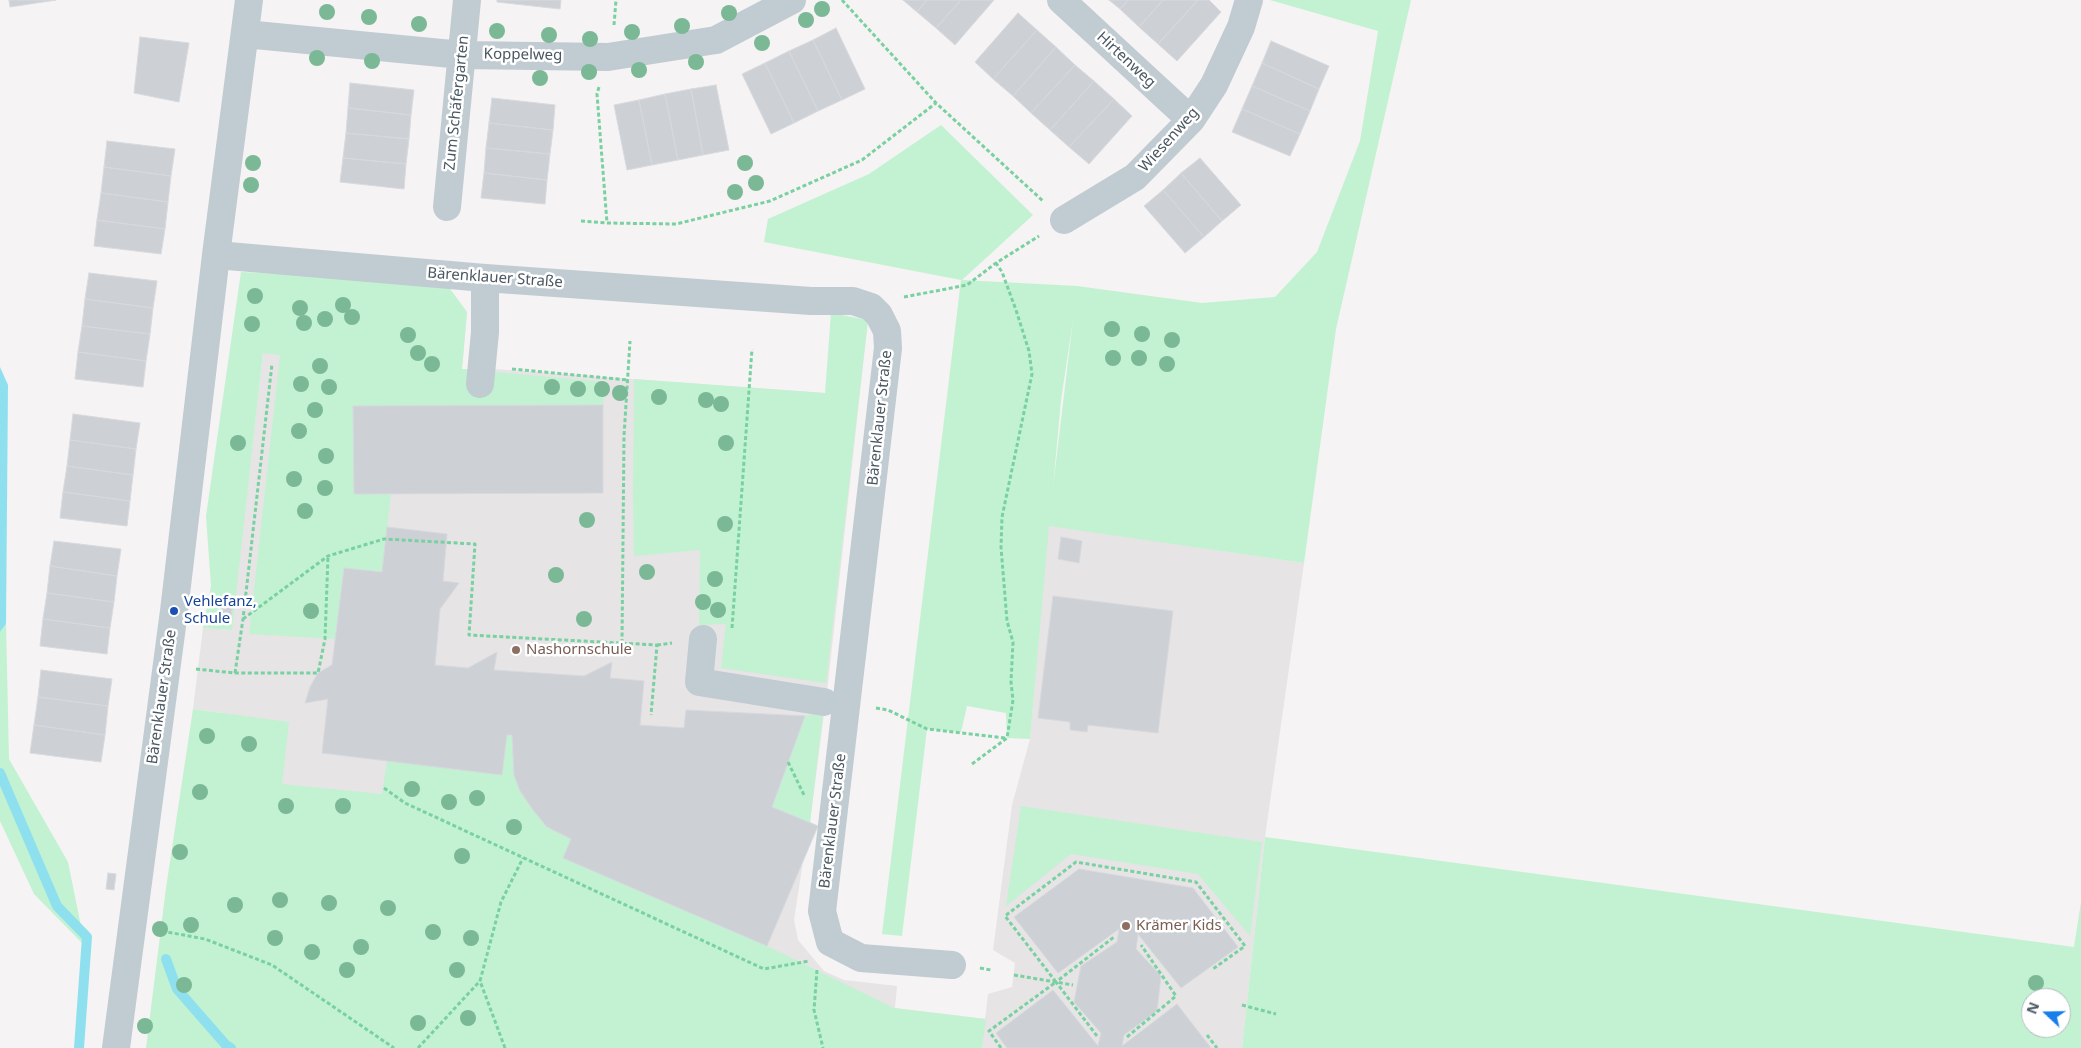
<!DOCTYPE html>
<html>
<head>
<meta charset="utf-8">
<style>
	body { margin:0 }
	#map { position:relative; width:2081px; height:1048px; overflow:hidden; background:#f5f3f3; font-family:"Noto Sans",sans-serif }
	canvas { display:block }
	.north { position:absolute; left:2021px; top:988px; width:50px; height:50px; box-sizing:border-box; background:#fff; border:1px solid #b7bcc0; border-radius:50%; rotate:291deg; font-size:14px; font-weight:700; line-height:20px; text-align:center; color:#4a5761 }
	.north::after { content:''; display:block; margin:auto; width:18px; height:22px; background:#177eeb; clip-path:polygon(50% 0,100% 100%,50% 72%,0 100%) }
</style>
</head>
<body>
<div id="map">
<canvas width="2081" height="1048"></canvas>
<div class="north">N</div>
</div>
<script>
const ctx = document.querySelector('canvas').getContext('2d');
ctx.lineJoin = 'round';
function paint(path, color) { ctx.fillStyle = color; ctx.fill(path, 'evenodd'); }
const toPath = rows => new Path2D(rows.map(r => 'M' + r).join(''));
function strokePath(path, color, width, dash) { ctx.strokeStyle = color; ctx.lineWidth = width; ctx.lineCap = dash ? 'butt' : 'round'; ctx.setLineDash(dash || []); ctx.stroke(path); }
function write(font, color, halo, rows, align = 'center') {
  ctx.font = font + ' "Noto Sans",sans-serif'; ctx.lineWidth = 5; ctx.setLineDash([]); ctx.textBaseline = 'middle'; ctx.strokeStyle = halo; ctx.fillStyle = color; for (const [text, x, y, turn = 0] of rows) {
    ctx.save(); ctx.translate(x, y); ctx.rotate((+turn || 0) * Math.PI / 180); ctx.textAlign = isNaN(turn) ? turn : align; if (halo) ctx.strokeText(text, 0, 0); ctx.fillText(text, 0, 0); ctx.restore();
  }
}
paint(toPath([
	[452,296,467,312,462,369,494,369,825,393,868,320,828,683,810,822,818,826,803,861,794,920,798,940,824,971,844,980,897,986,895,1008,985,1019,988,994,1012,987,1015,963,993,950,1012,805,1030,739,1048,525,1304,563,1265,837,1242,1048,565,1048,266,862,223,713,193,709,203,628,231,630,263,353]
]), '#e6e4e5');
paint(toPath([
	[1270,0,1411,0,1336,329,1304,563,1049,526,1030,739,1007,738,1006,713,967,706,961,732,927,729,902,936,882,934,961,280,764,242,768,219,869,174,941,125,1033,215,962,280,1077,286,1202,303,1275,297,1317,252,1360,141,1378,31],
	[1073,320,1053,487,1061,400],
	[241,272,445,282,467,312,462,369,605,382,603,405,354,406,354,494,391,494,382,572,344,568,336,639,249,634,280,355,263,353,232,630,203,628,211,586,206,516],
	[831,313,868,320,826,683,721,668,726,624,699,625,700,550,634,556,633,495,634,379,825,393],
	[6,624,9,759,68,862,85,946,34,894,0,821,0,632],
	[193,709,289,722,282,784,382,794,387,761,507,735,512,735,514,775,520,791,533,810,547,827,571,839,563,858,767,946,894,1008,986,1019,982,1048,146,1048,166,888],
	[823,713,810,823,772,807,805,716],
	[1021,806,1262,842,1250,936,1198,874,1071,854,1006,906],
	[1265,837,2074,947,2081,902,2081,1048,1242,1048],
	[2031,998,2061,998,2061,1028,2031,1028]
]), '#c2f2d2');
paint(toPath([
	[0,367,8,385,6,624,0,632]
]), '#8fe0ef');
strokePath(toPath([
	[0,773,57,906,87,937,79,1048],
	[166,959,177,989,226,1045,231,1048]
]), '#8fe0ef', 10);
const building = toPath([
	[9,0,56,0,10,7,9,0],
	[497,0,561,0,560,9,497,2,497,0],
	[903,0,927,0,917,12,903,0],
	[927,0,961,0,936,28,917,12,927,0],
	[961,0,994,0,955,45,936,28,961,0],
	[1109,0,1128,0,1120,9,1109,0],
	[1128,0,1163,0,1139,27,1120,9,1128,0],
	[1163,0,1198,0,1158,44,1139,27,1163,0],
	[1198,0,1209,0,1221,12,1177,61,1158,44,1198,0],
	[1018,13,1037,30,993,79,975,62,1018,13],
	[836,28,865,89,842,100,813,40,836,28],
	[1037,30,1056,47,1013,96,993,79,1037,30],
	[140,37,189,43,179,102,134,93,140,37],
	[813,40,842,100,818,111,789,51,813,40],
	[1271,41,1329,66,1319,89,1262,63,1271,41],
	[1056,47,1075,65,1031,113,1013,96,1056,47],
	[789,51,818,111,794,123,765,63,789,51],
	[765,63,794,123,771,134,742,74,765,63],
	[1262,63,1319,89,1310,111,1252,86,1262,63],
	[1075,65,1094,81,1050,130,1031,113,1075,65],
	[1094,81,1114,99,1069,147,1050,130,1094,81],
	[350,83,414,90,411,115,348,108,350,83],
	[716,85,729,150,703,155,691,89,716,85],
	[1252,86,1310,111,1300,134,1242,109,1252,86],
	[691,89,703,155,678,160,665,94,691,89],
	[665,94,678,160,652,165,639,100,665,94],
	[492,98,555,105,553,130,489,123,492,98],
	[1114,99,1132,116,1089,164,1069,147,1114,99],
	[639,100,652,165,627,170,614,105,639,100],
	[348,108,411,115,409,139,346,133,348,108],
	[1242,109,1300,134,1290,156,1232,132,1242,109],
	[489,123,553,130,550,154,486,148,489,123],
	[346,133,409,139,406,164,343,158,346,133],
	[107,141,175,149,171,176,104,167,107,141],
	[486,148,550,154,547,180,484,173,486,148],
	[343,158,406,164,404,189,340,182,343,158],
	[1200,158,1241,205,1222,221,1181,173,1200,158],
	[104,167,171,176,168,202,101,193,104,167],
	[484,173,547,180,545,204,481,198,484,173],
	[1181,173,1222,221,1204,237,1163,190,1181,173],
	[1163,190,1204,237,1185,253,1144,206,1163,190],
	[101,193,168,202,165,229,97,220,101,193],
	[97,220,165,229,161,254,94,246,97,220],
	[89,273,157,281,153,308,85,299,89,273],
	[85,299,153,308,150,334,82,326,85,299],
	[82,326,150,334,146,361,78,352,82,326],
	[78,352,146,361,143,387,75,379,78,352],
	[603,405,603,493,354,494,353,406,603,405],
	[73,414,140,423,136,449,70,440,73,414],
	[70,440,136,449,133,475,67,466,70,440],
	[67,466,133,475,130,501,63,492,67,466],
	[63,492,130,501,127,526,60,518,63,492],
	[387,527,447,534,443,581,459,583,440,609,435,665,468,668,497,652,494,670,584,676,612,662,610,678,644,681,640,725,684,728,686,710,805,716,772,807,818,826,767,946,563,858,571,839,547,827,533,810,520,791,514,775,512,735,507,735,502,775,322,753,328,699,305,703,310,687,318,673,332,665,344,568,382,572,387,527],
	[1061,537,1082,541,1079,563,1058,559,1061,537],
	[54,541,121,549,117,576,50,566,54,541],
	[50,566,117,576,114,602,47,593,50,566],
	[47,593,114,602,110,628,43,619,47,593],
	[1053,596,1173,611,1158,733,1088,725,1087,732,1070,730,1070,722,1038,718,1053,596],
	[224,600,233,602,231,617,222,616,224,600],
	[43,619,110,628,107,654,40,646,43,619],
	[41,670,112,679,108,706,38,697,41,670],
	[38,697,108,706,105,735,34,725,38,697],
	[34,725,105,735,101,762,30,753,34,725],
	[1079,869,1193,888,1238,947,1181,988,1138,934,1136,949,1161,976,1157,1011,1124,1035,1122,1046,1177,1004,1211,1048,1007,1048,996,1033,1053,990,1098,1046,1101,1033,1074,1002,1081,966,1117,942,1119,929,1058,973,1014,917,1079,869],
	[108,873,116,874,114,890,106,889,108,873]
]);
paint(building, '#cdd0d5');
strokePath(building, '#d7d9de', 1);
strokePath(toPath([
	[842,0,936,103,1043,201],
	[614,25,616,0],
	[599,87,597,94,607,223],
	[581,221,607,223,676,224,770,201,862,160,936,103],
	[904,297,967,285,996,263,1039,236],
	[512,369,628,380],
	[243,619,328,556,384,539,475,544,469,635,657,645,651,715],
	[732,628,752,349],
	[622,643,624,436,630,341],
	[657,645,672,643],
	[196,669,235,673,318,673,325,639,328,556],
	[235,673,243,619,272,364],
	[876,708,888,710,927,729,1005,738],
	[788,762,804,795],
	[972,764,1007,738,1013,700,1011,682,1013,642,1007,621,1001,547,1002,517,1032,374,1029,351,1016,310,1002,272,996,263],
	[384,788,405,803,764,969,809,961],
	[162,931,205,939,272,965,394,1048],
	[980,968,991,970],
	[817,970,814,1010,823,1048],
	[1014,975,1073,985],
	[1242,1005,1276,1014],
	[1207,1035,1217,1048],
	[1097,1036,1056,982,1114,937],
	[1127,1037,1176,996,1141,945],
	[418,1048,480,981],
	[505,1048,480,981,501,902,523,858],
	[1001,1048,989,1031,1056,982,1005,916,1076,862,1196,882,1245,946,1213,969]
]), '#79d1a1', 3, [4, 2.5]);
strokePath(toPath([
	[1061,0,1191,120],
	[245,34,462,55,608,57,716,40,792,0],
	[447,207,467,0],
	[1064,220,1135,177,1191,120,1214,85,1241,27,1249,0],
	[216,255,485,278,811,301,853,301,871,307,879,315,887,331,888,348,822,911,830,942,861,958,952,965],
	[480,384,485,332,485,278],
	[703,639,699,682,824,702],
	[116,1048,174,611,216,255,249,0]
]), '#c1cbd2', 28);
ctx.fillStyle = '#7ab896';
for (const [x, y] of [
	[822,9],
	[327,12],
	[729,13],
	[369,17],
	[806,20],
	[419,24],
	[682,26],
	[497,31],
	[632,32],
	[549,35],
	[590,39],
	[762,43],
	[317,58],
	[372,61],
	[696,62],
	[639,70],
	[589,72],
	[540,78],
	[253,163],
	[745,163],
	[756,183],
	[251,185],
	[735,192],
	[255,296],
	[343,305],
	[300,308],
	[352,317],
	[325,319],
	[304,323],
	[252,324],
	[1112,329],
	[1142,334],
	[408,335],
	[1172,340],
	[418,353],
	[1113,358],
	[1139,358],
	[432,364],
	[1167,364],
	[320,366],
	[301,384],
	[329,387],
	[552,387],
	[578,389],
	[602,389],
	[620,393],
	[659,397],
	[706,400],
	[721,404],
	[315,410],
	[299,431],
	[238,443],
	[726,443],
	[326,456],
	[294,479],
	[325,488],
	[305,511],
	[587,520],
	[725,524],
	[647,572],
	[556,575],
	[715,579],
	[703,602],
	[718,610],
	[311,611],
	[584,619],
	[207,736],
	[249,744],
	[412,789],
	[200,792],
	[477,798],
	[449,802],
	[286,806],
	[343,806],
	[514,827],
	[180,852],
	[462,856],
	[280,900],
	[329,903],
	[235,905],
	[388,908],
	[191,925],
	[160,929],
	[433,932],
	[275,938],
	[471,938],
	[361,947],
	[312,952],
	[347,970],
	[457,970],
	[2036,983],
	[184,985],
	[468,1018],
	[418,1023],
	[145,1026]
]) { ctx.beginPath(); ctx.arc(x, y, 8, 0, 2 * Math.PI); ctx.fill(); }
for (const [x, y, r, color] of [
	[174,611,5,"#1a4fb4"],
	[516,650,5,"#8d6e63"],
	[1126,926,5,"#8d6e63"]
]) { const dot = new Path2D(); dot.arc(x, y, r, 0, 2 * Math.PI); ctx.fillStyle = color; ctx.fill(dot); strokePath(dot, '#fff', 2); }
write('15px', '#4a5761', '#fff', [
	["Koppelweg",523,55,1],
	["Hirtenweg",1126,60,43],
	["Zum Schäfergarten",457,103,-84],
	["Wiesenweg",1169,140,-48],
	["Bärenklauer Straße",495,278,4],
	["Bärenklauer Straße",880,418,-84],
	["Bärenklauer Straße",162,697,-82],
	["Bärenklauer Straße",833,821,-83]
]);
write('15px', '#164399', '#fff', [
	["Vehlefanz,",184,602],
	["Schule",184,619]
], 'left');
write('15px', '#785e54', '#fff', [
	["Nashornschule",526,650],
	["Krämer Kids",1136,926]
], 'left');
</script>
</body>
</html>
